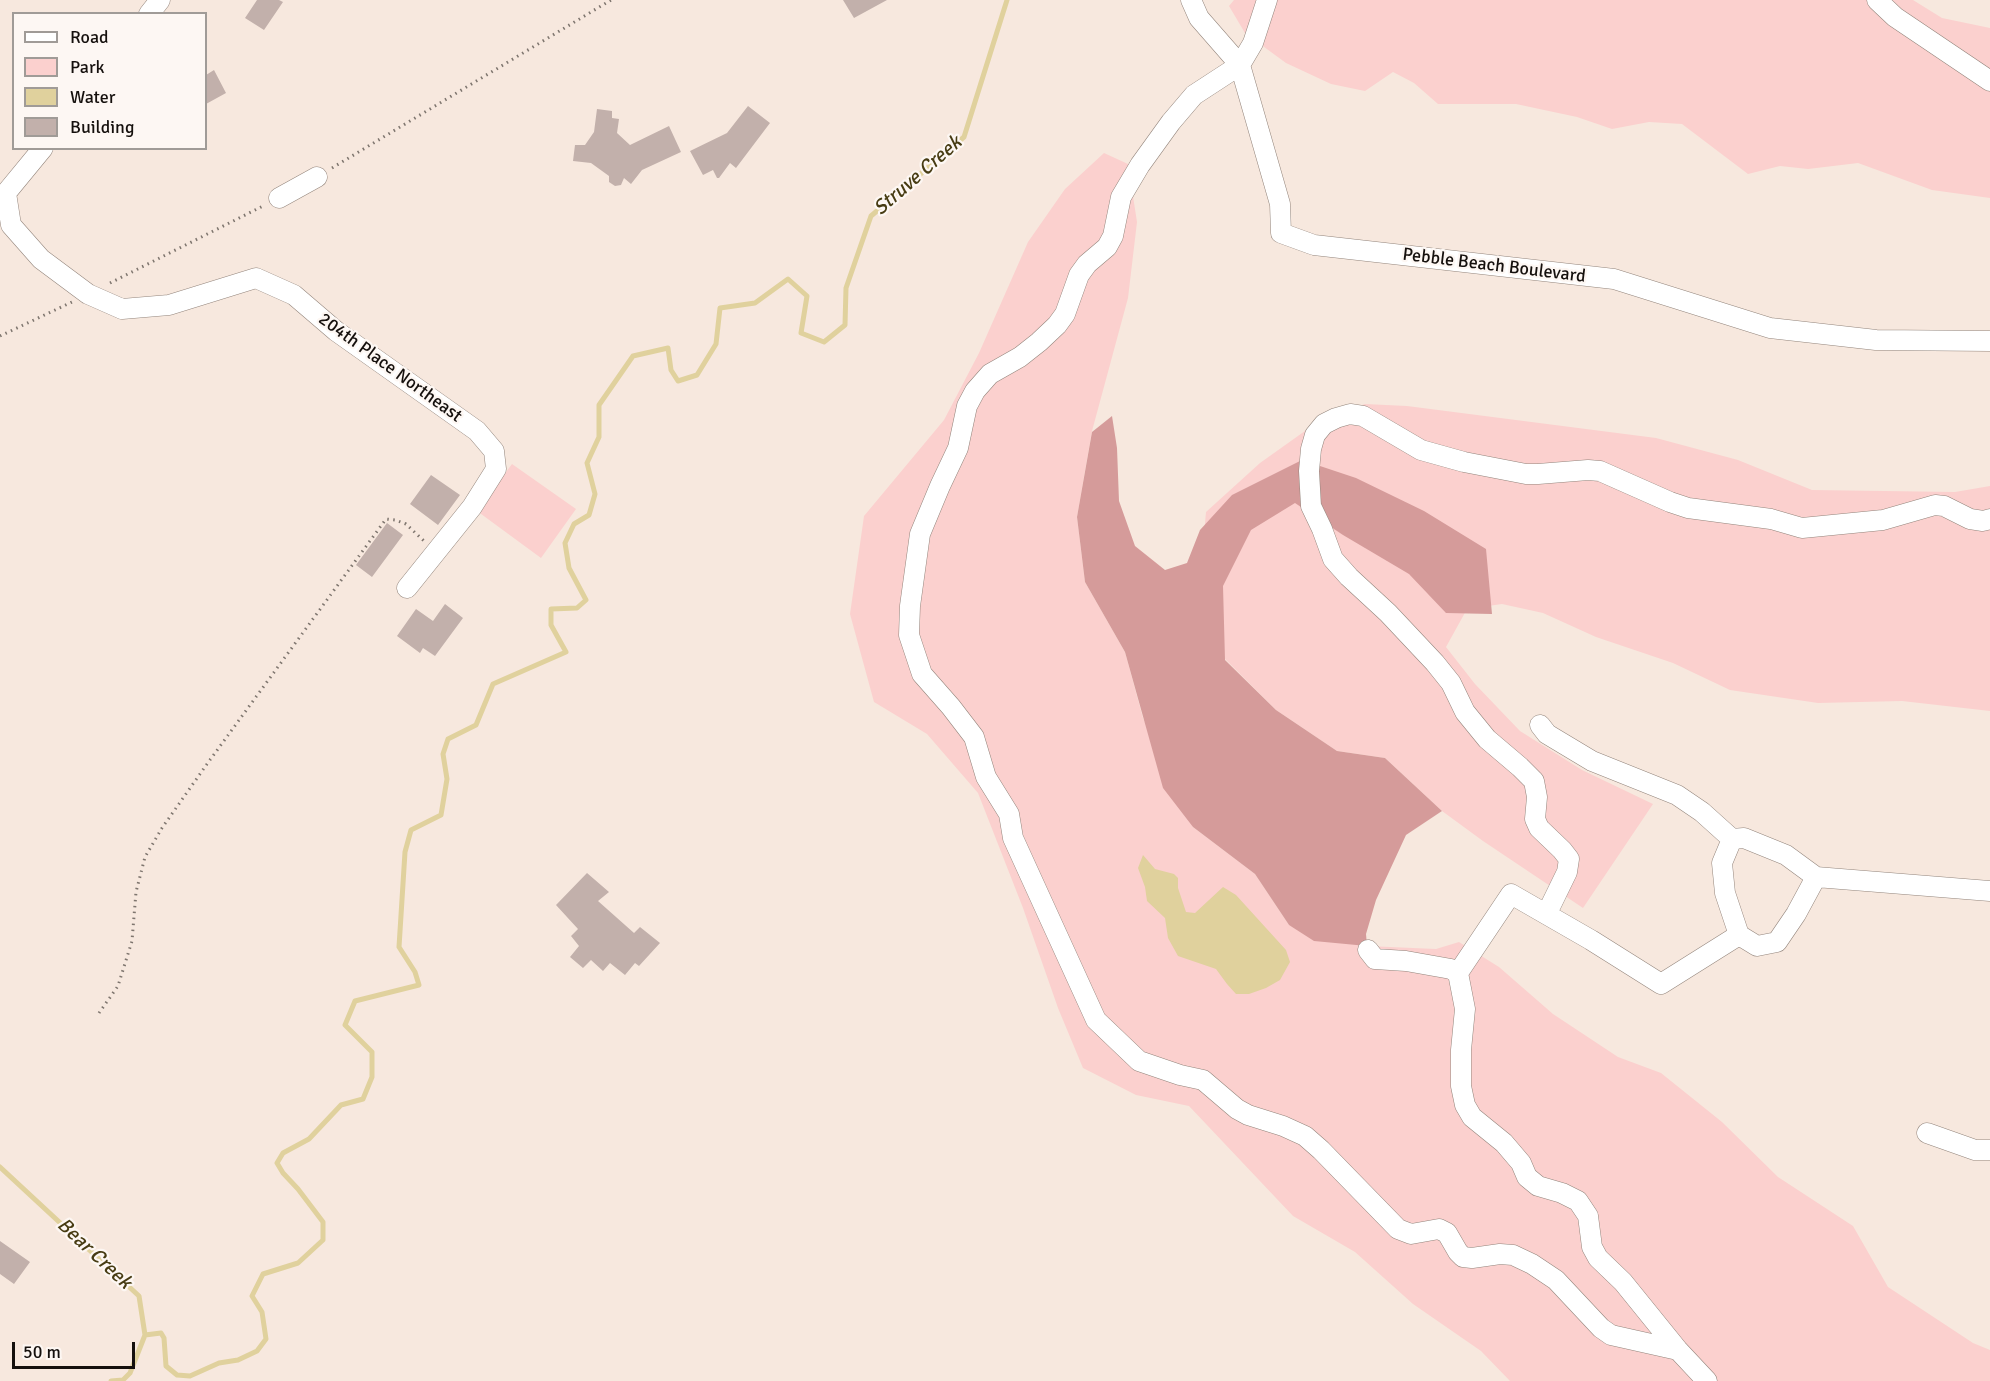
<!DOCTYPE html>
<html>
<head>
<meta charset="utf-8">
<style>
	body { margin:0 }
	#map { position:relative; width:1990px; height:1381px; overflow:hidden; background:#f7e8de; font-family:Signika,sans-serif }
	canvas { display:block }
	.legend { position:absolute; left:12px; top:12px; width:195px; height:138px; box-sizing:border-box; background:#fdf7f3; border:2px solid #a09b97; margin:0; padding:8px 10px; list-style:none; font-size:18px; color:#15100d }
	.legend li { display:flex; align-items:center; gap:12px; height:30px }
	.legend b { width:30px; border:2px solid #a09b97 }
	.scale { position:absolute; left:12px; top:1342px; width:123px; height:27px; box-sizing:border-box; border:3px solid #15100d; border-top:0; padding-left:8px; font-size:18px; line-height:21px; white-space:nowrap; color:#15100d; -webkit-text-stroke:4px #fdf7f3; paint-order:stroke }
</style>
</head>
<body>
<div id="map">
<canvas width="1990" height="1381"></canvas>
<ul class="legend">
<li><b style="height:8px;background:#fff"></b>Road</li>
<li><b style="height:16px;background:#fbd0ce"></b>Park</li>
<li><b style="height:16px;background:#e0d19d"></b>Water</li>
<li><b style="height:16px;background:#c2b0ab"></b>Building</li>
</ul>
<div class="scale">50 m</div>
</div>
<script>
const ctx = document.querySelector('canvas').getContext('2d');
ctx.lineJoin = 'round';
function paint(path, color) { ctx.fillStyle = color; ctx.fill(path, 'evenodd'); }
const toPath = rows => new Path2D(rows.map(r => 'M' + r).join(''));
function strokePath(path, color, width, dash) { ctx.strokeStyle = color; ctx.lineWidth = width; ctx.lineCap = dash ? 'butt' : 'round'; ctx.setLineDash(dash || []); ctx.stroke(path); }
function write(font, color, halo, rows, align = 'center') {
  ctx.font = font + ' Signika,sans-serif'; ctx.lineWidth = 4.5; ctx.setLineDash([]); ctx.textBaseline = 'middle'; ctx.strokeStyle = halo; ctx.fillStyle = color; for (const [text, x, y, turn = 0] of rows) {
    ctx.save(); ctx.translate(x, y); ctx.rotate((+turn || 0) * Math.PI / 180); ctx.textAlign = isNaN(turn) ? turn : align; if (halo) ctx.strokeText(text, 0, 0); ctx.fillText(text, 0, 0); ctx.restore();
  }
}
paint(toPath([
	[1234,0,1913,0,1942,18,1990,28,1990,198,1932,190,1858,163,1808,169,1780,166,1748,174,1682,124,1649,122,1612,129,1577,117,1516,104,1438,104,1414,83,1393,72,1365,91,1331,84,1286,63,1245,33,1229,6],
	[1104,153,1128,164,1137,222,1128,298,1092,431,1077,517,1085,582,1125,652,1143,718,1193,827,1255,874,1289,925,1367,946,1436,949,1459,942,1499,967,1553,1014,1618,1057,1661,1073,1722,1122,1778,1177,1853,1226,1888,1287,1973,1343,1990,1350,1990,1381,1510,1381,1481,1351,1413,1304,1355,1252,1293,1216,1189,1106,1136,1095,1083,1068,1058,1008,1023,908,978,793,927,734,874,702,850,614,864,516,944,420,979,353,1028,242,1065,189],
	[1365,404,1407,406,1656,438,1738,460,1812,490,1955,492,1990,486,1990,711,1902,701,1818,703,1730,690,1673,663,1596,637,1543,613,1502,604,1467,609,1446,647,1475,684,1520,731,1582,770,1653,804,1583,908,1483,841,1442,811,1385,758,1337,751,1276,710,1225,659,1199,590,1206,512,1260,463,1319,421],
	[512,464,576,509,541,558,477,511]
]), '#fbd0ce');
paint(toPath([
	[1112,416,1117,448,1119,501,1135,546,1165,570,1187,563,1200,530,1232,495,1302,460,1356,478,1424,511,1486,549,1492,614,1446,613,1409,574,1343,535,1295,503,1251,530,1223,586,1225,660,1276,710,1337,751,1385,758,1442,811,1406,835,1376,900,1366,934,1367,946,1314,941,1289,925,1255,874,1193,827,1163,788,1125,652,1085,582,1077,517,1092,432]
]), '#d59b9a');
paint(toPath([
	[1143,855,1155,869,1174,874,1178,878,1178,888,1186,912,1195,913,1223,887,1236,895,1286,950,1290,962,1280,980,1266,988,1249,994,1236,994,1227,984,1216,969,1178,956,1168,938,1165,918,1147,901,1145,887,1138,868]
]), '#e0d19d');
strokePath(toPath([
	[0,1167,139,1296,145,1335,130,1373,123,1380,111,1381],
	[145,1335,161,1333,164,1338,166,1366,177,1375,190,1376,219,1363,238,1360,257,1351,266,1339,262,1312,252,1296,263,1274,298,1263,323,1240,323,1222,298,1189,283,1173,277,1163,283,1153,309,1139,341,1105,363,1099,372,1077,372,1052,345,1025,355,1001,419,985,415,972,399,947,405,852,411,830,441,815,447,779,443,754,448,739,476,725,493,684,566,652,551,625,551,609,577,608,586,600,569,568,565,543,574,524,589,515,595,494,587,463,599,437,599,405,633,356,668,348,671,370,678,381,697,375,716,344,720,308,755,303,788,279,807,296,801,333,824,342,845,325,846,288,871,216,964,137,1007,0]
]), '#e0d19d', 5);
paint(toPath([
	[257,0,279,0,283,2,264,30,245,18],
	[843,0,887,0,854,18],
	[214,70,226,93,206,104,206,75],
	[748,106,770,123,736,168,730,163,719,178,717,178,713,170,703,175,690,151,727,133],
	[597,109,612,111,612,118,619,119,617,133,630,145,669,126,681,152,642,170,631,184,624,178,621,185,615,186,609,182,609,176,591,163,573,161,575,145,585,145,594,132],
	[431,475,460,495,438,525,410,504],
	[387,523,403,535,372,577,356,565],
	[445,604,463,618,435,656,423,648,420,653,397,636,416,609,433,621],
	[587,873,609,892,598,901,634,933,640,927,660,943,639,966,635,963,625,975,610,963,603,971,591,960,583,968,570,957,579,946,571,936,578,929,556,905],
	[0,1241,30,1262,14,1284,0,1274]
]), '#c2b0ab');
const minor = toPath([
	[1191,0,1199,18,1240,65,1280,204,1281,233,1314,245,1614,279,1770,328,1876,340,1990,341],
	[1267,0,1253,43,1240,65,1194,95,1171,122,1140,165,1121,197,1113,236,1107,247,1087,264,1079,275,1065,314,1057,325,1039,342,1020,357,990,374,975,391,967,406,958,448,940,486,920,534,910,606,909,635,922,674,951,707,974,737,986,777,1009,814,1013,838,1096,1020,1139,1061,1180,1075,1203,1080,1237,1109,1248,1115,1283,1126,1305,1136,1321,1150,1398,1229,1411,1234,1439,1229,1447,1233,1458,1252,1463,1257,1472,1258,1500,1254,1513,1255,1532,1264,1556,1280,1601,1328,1611,1335,1678,1350],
	[1877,0,1895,17,1990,81],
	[149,14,160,0],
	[43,148,6,193,11,225,41,259,88,294,122,309,169,305,256,278,294,295,336,331,477,431,494,451,496,469,472,507,407,588],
	[279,198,317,177],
	[1540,725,1547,734,1592,761,1677,795,1702,812,1732,839],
	[1816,877,1796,914,1777,942,1757,946,1739,935,1725,893,1722,863,1732,839,1744,838,1786,855,1816,877,1990,891],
	[1547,913,1567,872,1569,859,1562,850,1539,828,1535,819,1537,797,1534,781,1520,767,1487,739,1465,712,1451,683,1435,663,1388,613,1349,577,1333,559,1322,529,1311,506,1309,471,1311,449,1315,435,1324,424,1336,418,1350,414,1363,416,1421,450,1464,462,1526,474,1538,474,1588,470,1600,471,1670,502,1688,508,1771,519,1802,528,1883,520,1935,505,1944,506,1970,519,1983,521,1990,519],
	[1368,950,1375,959,1406,961,1451,969,1458,973,1465,1009,1461,1050,1461,1086,1465,1105,1472,1117,1504,1143,1521,1163,1527,1177,1538,1186,1562,1193,1578,1201,1588,1216,1592,1247,1598,1258,1623,1282,1678,1350,1707,1381],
	[1458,973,1511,894,1591,940,1661,984,1739,935],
	[1927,1133,1975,1150,1990,1150]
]);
strokePath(minor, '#93857c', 21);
strokePath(toPath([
	[332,168,611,0],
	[110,283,265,205],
	[0,336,72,302],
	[99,1013,118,986,132,941,136,892,145,857,162,828,207,764,386,519,395,520,406,524,424,541]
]), '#7e756e', 3, [1.5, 4.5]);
strokePath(minor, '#fff', 20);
write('18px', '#15100d', '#fdf7f3', [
	["Pebble Beach Boulevard",1494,266,7],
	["204th Place Northeast",390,368,36]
]);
write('italic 20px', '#473c13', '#fdf7f3', [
	["Struve Creek",918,176,-41],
	["Bear Creek",94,1254,43]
]);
</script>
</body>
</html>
